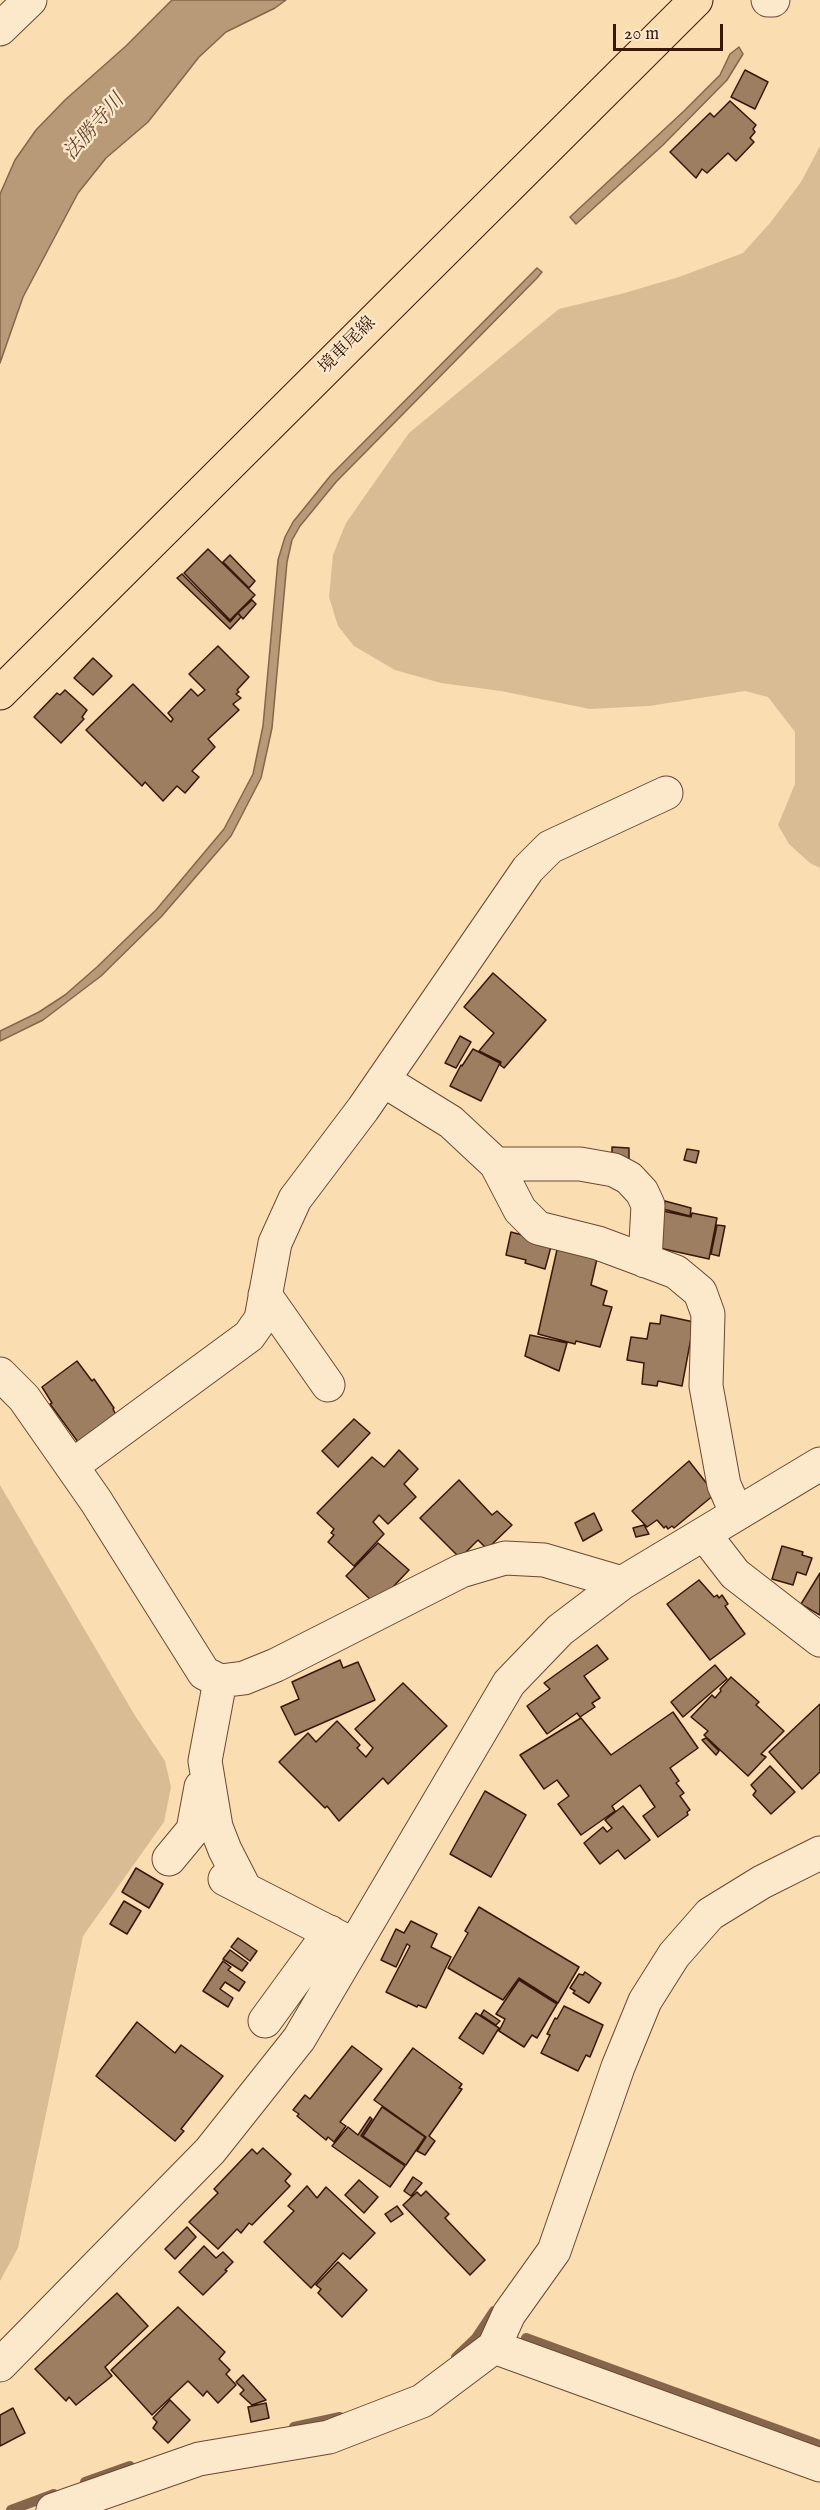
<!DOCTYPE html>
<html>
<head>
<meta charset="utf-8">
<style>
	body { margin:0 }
	#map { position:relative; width:820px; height:2510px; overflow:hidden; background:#faddb0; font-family:"IM FELL English",serif }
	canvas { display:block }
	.scale { position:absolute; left:613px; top:24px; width:110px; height:27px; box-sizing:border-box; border:3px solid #39180b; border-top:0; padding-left:8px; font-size:18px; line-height:21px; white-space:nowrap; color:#39180b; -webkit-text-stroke:4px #fce9cc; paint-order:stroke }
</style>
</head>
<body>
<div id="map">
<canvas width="820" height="2510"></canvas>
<div class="scale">20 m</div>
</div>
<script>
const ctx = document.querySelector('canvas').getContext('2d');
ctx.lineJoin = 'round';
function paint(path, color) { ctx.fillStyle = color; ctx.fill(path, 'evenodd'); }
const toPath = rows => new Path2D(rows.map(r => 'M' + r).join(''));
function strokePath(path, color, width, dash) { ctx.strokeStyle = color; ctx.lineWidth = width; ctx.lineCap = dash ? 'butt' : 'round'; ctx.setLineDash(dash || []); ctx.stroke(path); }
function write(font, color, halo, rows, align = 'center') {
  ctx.font = font + ' "IM FELL English","Noto Serif JP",serif'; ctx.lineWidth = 4.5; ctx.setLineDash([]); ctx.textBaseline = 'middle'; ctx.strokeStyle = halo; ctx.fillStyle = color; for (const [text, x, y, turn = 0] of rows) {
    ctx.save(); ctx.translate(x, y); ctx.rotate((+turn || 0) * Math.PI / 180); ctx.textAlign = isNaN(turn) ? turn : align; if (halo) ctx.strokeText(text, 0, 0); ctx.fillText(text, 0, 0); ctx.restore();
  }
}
paint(toPath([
	[820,146,820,868,810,863,789,844,778,825,795,784,795,732,768,697,745,691,649,706,590,709,501,691,441,683,395,670,354,646,338,626,329,597,333,555,346,523,409,433,559,309,621,294,679,277,743,253,770,223,801,182],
	[0,1485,134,1714,165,1761,171,1787,164,1822,83,1936,18,2248,0,2281]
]), '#d9bc94');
const water = toPath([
	[172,0,286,0,275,8,226,32,199,57,148,122,106,158,78,193,23,297,0,363,0,194,15,160,36,130,65,100,126,46,172,0],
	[739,47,743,54,727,80,663,145,576,224,570,217,684,111,720,75,730,54,739,47],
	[537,268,542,272,537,278,336,482,300,526,292,540,287,562,272,728,261,778,231,836,161,917,101,976,43,1020,0,1041,0,1031,39,1012,65,995,97,967,156,910,224,829,253,774,263,726,278,560,285,537,293,522,331,475,537,268]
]);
paint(water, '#b89a78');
strokePath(water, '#85664c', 1.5);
strokePath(toPath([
	[526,2338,820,2445],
	[456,2357,476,2338,494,2311],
	[294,2427,340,2417],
	[85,2482,130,2466],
	[11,2510,54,2494]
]), '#85664c', 10);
const building = toPath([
	[745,70,768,82,755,109,731,97,745,70],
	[730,101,756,125,753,129,755,132,750,138,754,142,736,161,728,153,707,173,702,169,696,178,670,152,710,113,714,117,730,101],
	[208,549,255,595,230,620,184,573,208,549],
	[230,555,255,581,249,588,223,562,230,555],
	[182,574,230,622,238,613,241,617,230,629,177,578,182,574],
	[252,600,256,604,243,619,238,613,252,600],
	[218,646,249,677,237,690,239,692,236,694,241,698,233,704,239,710,208,739,215,747,192,771,199,777,185,793,177,786,163,801,145,782,142,786,86,730,133,684,171,722,173,719,168,713,191,689,198,696,205,690,189,674,218,646],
	[93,658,112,676,93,695,74,678,93,658],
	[65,690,87,710,82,717,84,719,61,743,34,717,57,693,60,695,65,690],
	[493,973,546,1020,504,1068,500,1065,501,1062,479,1051,494,1033,464,1007,493,973],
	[460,1036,471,1042,456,1068,445,1063,460,1036],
	[473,1049,500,1063,481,1101,450,1086,461,1065,462,1066,473,1049],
	[612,1147,629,1148,629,1159,612,1159,612,1147],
	[687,1149,699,1151,696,1163,684,1160,687,1149],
	[665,1201,691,1208,690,1216,663,1209,665,1201],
	[663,1211,691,1217,692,1213,717,1218,709,1259,655,1247,663,1211],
	[717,1225,725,1226,719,1256,711,1254,717,1225],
	[511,1232,552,1243,545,1269,525,1263,526,1260,506,1255,511,1232],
	[559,1241,599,1250,591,1285,607,1291,603,1305,612,1307,600,1347,576,1341,575,1344,538,1334,559,1241],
	[661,1315,694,1322,682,1386,658,1381,657,1386,642,1384,644,1363,627,1360,631,1337,647,1339,650,1323,660,1324,661,1315],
	[530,1335,567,1343,559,1371,525,1356,530,1335],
	[77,1361,92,1381,94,1379,114,1408,113,1409,116,1415,78,1442,50,1404,52,1403,42,1387,77,1361],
	[354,1419,370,1433,338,1467,322,1451,354,1419],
	[399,1450,418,1469,404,1484,416,1497,388,1524,379,1515,373,1522,384,1534,354,1566,328,1542,334,1535,331,1533,334,1529,317,1513,372,1457,384,1467,399,1450],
	[689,1461,715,1494,674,1528,672,1526,668,1529,666,1526,664,1528,657,1520,647,1527,632,1511,689,1461],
	[459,1480,492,1515,497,1511,512,1525,487,1549,478,1540,460,1558,420,1518,459,1480],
	[594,1513,602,1530,583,1541,575,1523,594,1513],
	[644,1525,649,1534,636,1537,633,1528,644,1525],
	[378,1543,409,1570,376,1605,346,1576,378,1543],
	[782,1546,803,1552,802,1555,812,1558,806,1575,797,1572,793,1585,772,1579,782,1546],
	[820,1573,820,1615,801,1604,820,1573],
	[699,1580,714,1597,717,1595,719,1598,722,1595,728,1604,725,1606,745,1634,710,1660,667,1604,699,1580],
	[597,1645,608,1659,584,1676,600,1698,592,1703,595,1707,580,1717,577,1713,547,1734,527,1706,550,1689,544,1683,597,1645],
	[340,1660,343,1668,358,1662,375,1700,295,1735,281,1707,299,1699,292,1682,340,1660],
	[715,1665,727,1679,683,1717,671,1702,715,1665],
	[731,1677,759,1702,756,1705,784,1731,761,1754,766,1757,748,1776,704,1735,708,1731,691,1717,712,1695,715,1698,721,1691,720,1689,731,1677],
	[403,1683,447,1726,388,1784,383,1778,339,1821,327,1806,325,1808,279,1762,308,1733,316,1742,337,1721,360,1745,357,1748,366,1757,373,1748,355,1729,403,1683],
	[820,1704,820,1772,802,1789,769,1752,820,1704],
	[673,1712,698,1748,670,1768,679,1781,676,1783,684,1793,680,1796,690,1810,687,1812,688,1815,658,1837,643,1816,655,1807,640,1785,612,1806,615,1811,581,1835,558,1804,569,1796,557,1780,544,1789,520,1755,581,1718,611,1755,673,1712],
	[706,1738,719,1751,716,1755,702,1740,706,1738],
	[770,1766,795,1792,771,1814,753,1795,756,1791,751,1785,770,1766],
	[485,1791,526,1815,491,1877,450,1854,485,1791],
	[623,1806,650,1840,625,1859,618,1850,600,1864,584,1843,603,1827,607,1832,612,1828,605,1820,623,1806],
	[136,1868,163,1884,149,1908,122,1892,136,1868],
	[124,1901,141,1911,127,1934,110,1924,124,1901],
	[479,1907,579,1967,558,2003,519,1978,503,2000,448,1968,468,1933,465,1931,479,1907],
	[411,1921,437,1934,431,1947,451,1957,426,2008,418,2005,417,2007,386,1992,410,1946,407,1944,396,1967,381,1960,396,1929,404,1933,411,1921],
	[238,1938,257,1951,250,1961,231,1947,238,1938],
	[230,1950,248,1963,242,1971,223,1959,230,1950],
	[223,1961,231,1967,228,1970,245,1982,239,1991,225,1982,220,1989,233,1998,228,2007,203,1991,223,1961],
	[585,1972,601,1983,589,2003,573,1993,575,1991,570,1988,579,1974,583,1975,585,1972],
	[519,1980,557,2004,537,2038,532,2035,524,2047,499,2031,505,2019,496,2014,519,1980],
	[564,2006,603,2025,590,2057,586,2055,578,2071,541,2053,550,2035,547,2034,555,2018,557,2019,564,2006],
	[484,2010,500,2021,496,2025,481,2015,484,2010],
	[476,2013,499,2028,483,2054,459,2038,476,2013],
	[137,2022,175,2053,181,2045,223,2076,181,2129,184,2131,175,2141,96,2076,137,2022],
	[352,2046,382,2069,340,2122,346,2126,334,2142,328,2137,326,2140,297,2116,299,2114,293,2110,305,2095,310,2099,352,2046],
	[413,2048,462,2084,459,2088,462,2089,429,2136,435,2141,425,2155,417,2151,426,2137,374,2100,413,2048],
	[382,2107,425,2137,406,2165,363,2136,382,2107],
	[370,2117,372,2119,361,2136,405,2166,390,2187,332,2146,348,2127,358,2135,370,2117],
	[263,2148,291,2174,285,2181,290,2186,252,2225,249,2223,241,2233,237,2229,218,2249,189,2222,218,2193,214,2189,252,2149,257,2154,263,2148],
	[413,2177,422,2183,411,2196,404,2191,413,2177],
	[359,2180,378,2197,364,2213,345,2195,359,2180],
	[307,2186,317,2198,326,2187,375,2233,350,2259,343,2253,311,2288,264,2242,294,2211,288,2206,307,2186],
	[426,2191,449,2214,445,2218,485,2260,470,2275,403,2205,417,2192,421,2196,426,2191],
	[397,2206,403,2214,391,2222,385,2214,397,2206],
	[187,2227,196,2237,175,2259,165,2249,187,2227],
	[204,2246,216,2258,223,2252,233,2262,225,2270,227,2271,203,2295,179,2272,204,2246],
	[338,2262,367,2290,342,2317,318,2293,321,2289,316,2285,338,2262],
	[117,2293,148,2326,105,2367,112,2376,76,2405,69,2397,66,2401,35,2369,117,2293],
	[178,2307,225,2352,219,2359,230,2370,226,2374,236,2385,218,2403,207,2391,203,2396,188,2381,152,2415,111,2370,178,2307],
	[243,2375,266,2400,252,2405,240,2394,244,2390,236,2382,243,2375],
	[170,2400,190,2420,168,2443,153,2428,157,2422,153,2418,170,2400],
	[266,2403,269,2418,251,2422,248,2407,266,2403],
	[13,2408,25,2433,0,2446,0,2415,13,2408]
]);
paint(building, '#9d7e61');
strokePath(building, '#39180b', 1.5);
const minor = toPath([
	[768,0,773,0],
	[0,29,30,0],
	[383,1080,451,1122,496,1164,520,1210,538,1228,598,1243,676,1272,700,1292,708,1314,706,1386,724,1485,737,1514],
	[496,1164,580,1164,614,1170,629,1178,642,1192,648,1205,645,1261],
	[265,1295,328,1385],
	[0,1374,24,1398,96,1501,204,1673,220,1681,244,1678,276,1665,461,1571,505,1558,544,1560,622,1583],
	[72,1466,249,1336,261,1319,275,1243,295,1199,363,1109,528,869,550,847,666,793],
	[704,1534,735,1574,820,1640],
	[220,1681,205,1761,216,1827,225,1850,245,1889],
	[169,1859,193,1830,201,1787],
	[225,1879,354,1945],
	[265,2021,330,1932],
	[494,2347,509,2314,554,2251,618,2067,645,2001,674,1955,710,1914,762,1882,820,1853],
	[0,2365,210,2151,299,2039,509,1683,560,1630,622,1583,820,1464],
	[53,2510,199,2459,329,2437,422,2401,494,2347,820,2465]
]);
const major = toPath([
	[0,693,696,0]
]);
strokePath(minor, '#694934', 35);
strokePath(major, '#39180b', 35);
strokePath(minor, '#fce9cc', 33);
strokePath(major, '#faddb0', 33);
write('18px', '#39180b', '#fce9cc', [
	["境車尾線",348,346,-45]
]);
write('italic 20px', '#654631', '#fce9cc', [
	["法勝寺川",95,128,-49]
]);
</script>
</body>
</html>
